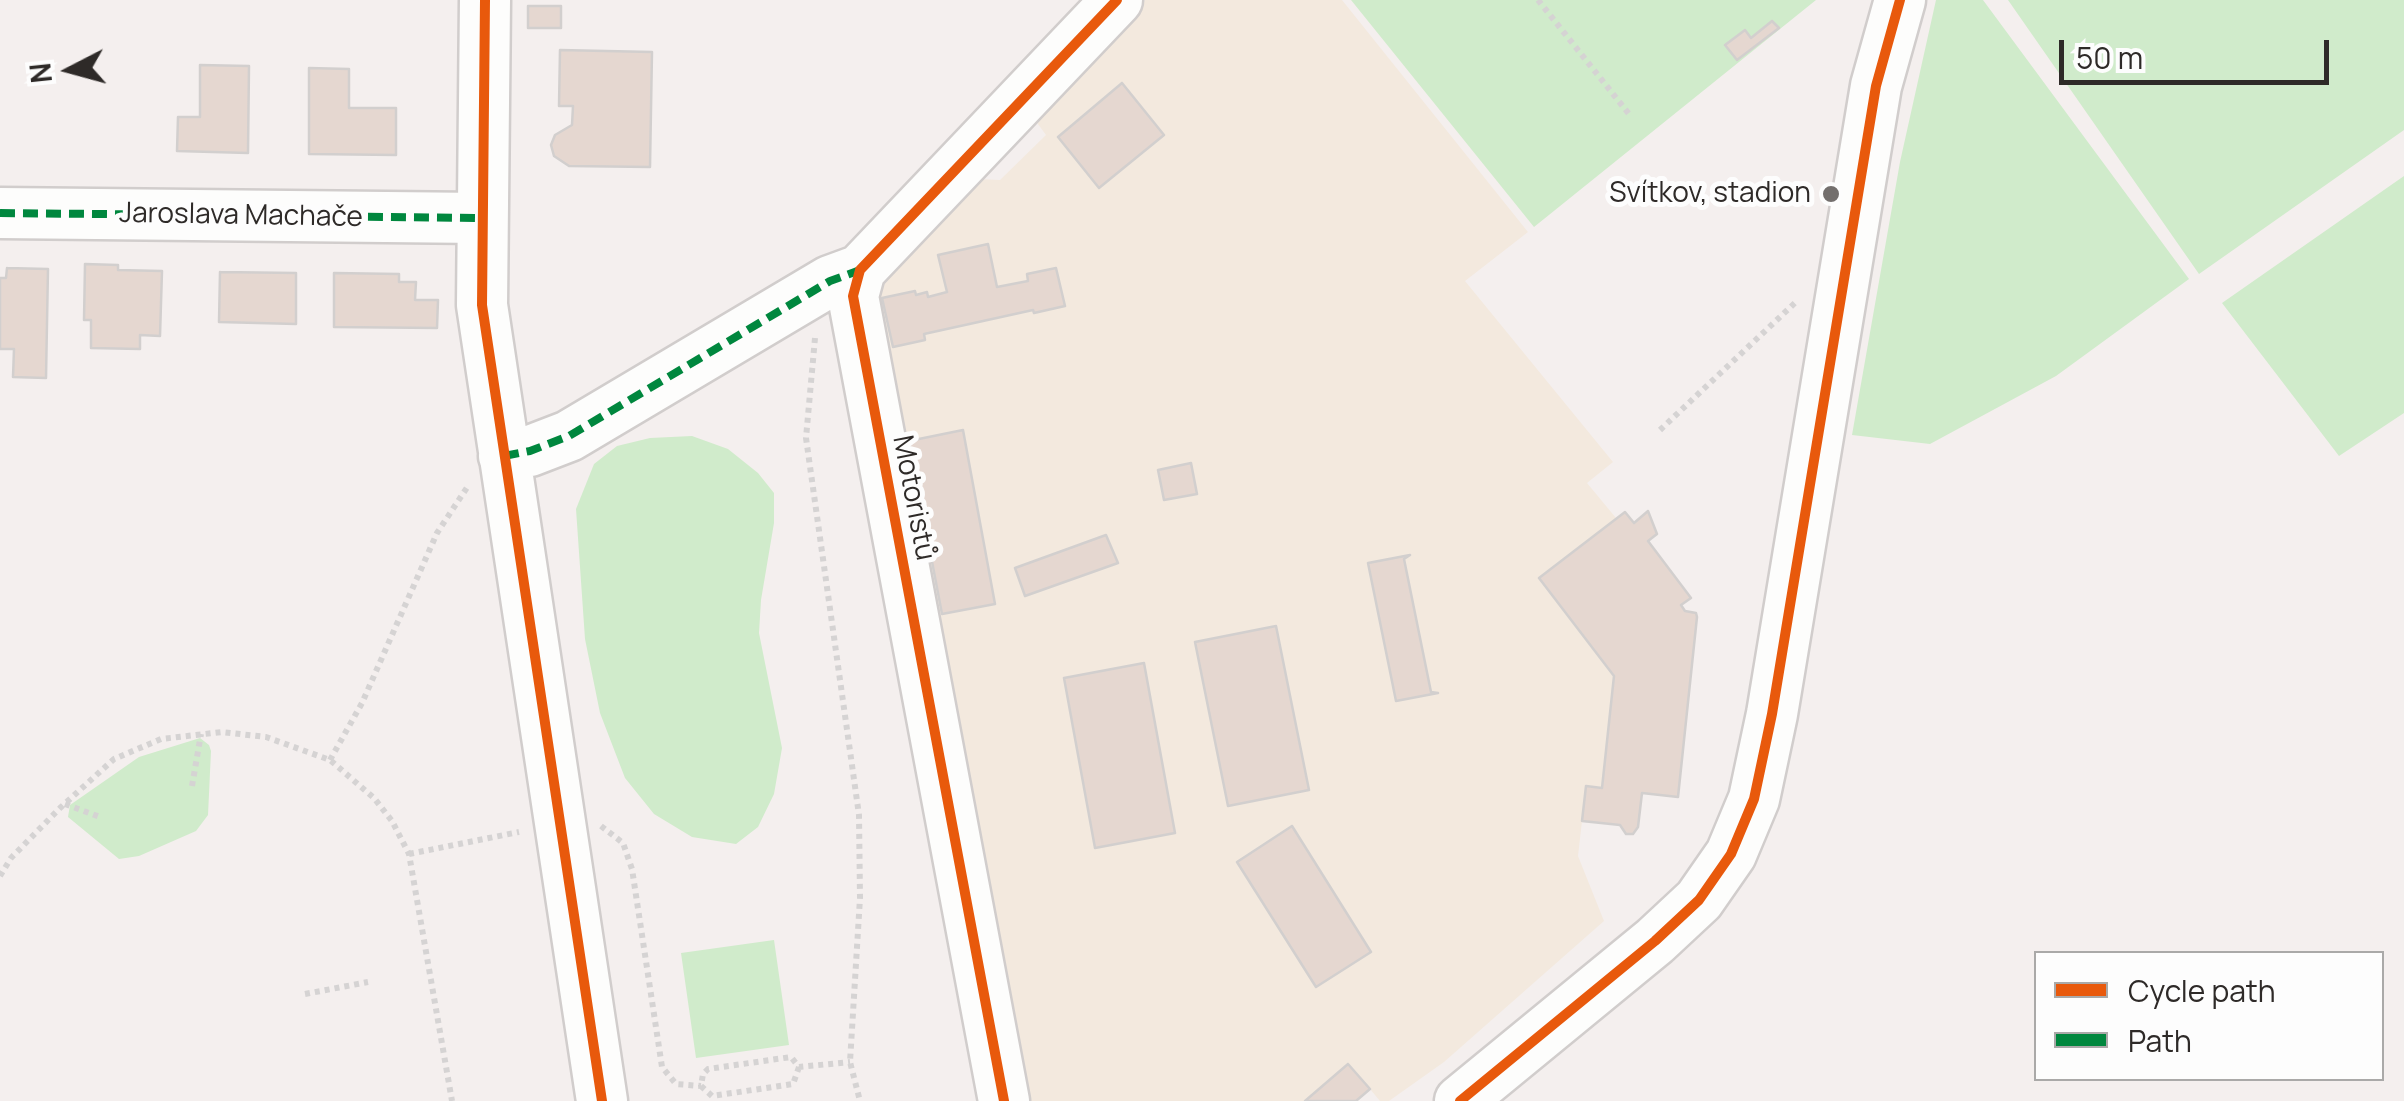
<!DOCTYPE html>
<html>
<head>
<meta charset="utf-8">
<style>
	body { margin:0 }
	#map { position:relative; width:2404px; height:1101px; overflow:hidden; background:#f4efee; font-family:Manrope,sans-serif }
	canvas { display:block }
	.legend { position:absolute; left:2034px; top:951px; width:350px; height:130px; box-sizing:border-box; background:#fdfdfd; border:2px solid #aaa9a8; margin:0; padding:12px 18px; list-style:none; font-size:30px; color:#2e2a28 }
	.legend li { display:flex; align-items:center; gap:20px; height:50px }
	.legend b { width:50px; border:2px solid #aaa9a8 }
	.north { position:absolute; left:20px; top:20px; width:100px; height:100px; -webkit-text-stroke:8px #fdfdfd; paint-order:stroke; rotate:264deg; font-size:28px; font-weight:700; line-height:40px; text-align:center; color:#2e2a28 }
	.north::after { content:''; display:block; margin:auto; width:35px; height:45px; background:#2e2a28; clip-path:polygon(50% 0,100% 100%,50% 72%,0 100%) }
	.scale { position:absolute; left:2059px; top:40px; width:270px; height:45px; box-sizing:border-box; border:5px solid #2e2a28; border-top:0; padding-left:12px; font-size:30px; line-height:35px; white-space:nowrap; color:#2e2a28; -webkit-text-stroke:8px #fdfdfd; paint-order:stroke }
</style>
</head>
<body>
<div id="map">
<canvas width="2404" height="1101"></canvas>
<ul class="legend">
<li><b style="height:12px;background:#e8590c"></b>Cycle path</li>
<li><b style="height:12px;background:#00873e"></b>Path</li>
</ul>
<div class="north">N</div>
<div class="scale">50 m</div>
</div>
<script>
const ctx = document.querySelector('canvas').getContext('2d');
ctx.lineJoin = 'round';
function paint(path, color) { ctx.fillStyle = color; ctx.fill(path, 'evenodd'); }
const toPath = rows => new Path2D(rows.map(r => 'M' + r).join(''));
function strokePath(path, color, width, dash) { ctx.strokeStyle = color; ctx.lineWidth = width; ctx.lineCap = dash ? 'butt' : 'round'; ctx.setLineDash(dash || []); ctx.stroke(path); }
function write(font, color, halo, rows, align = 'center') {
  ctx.font = font + ' Manrope,sans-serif'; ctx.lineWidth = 10; ctx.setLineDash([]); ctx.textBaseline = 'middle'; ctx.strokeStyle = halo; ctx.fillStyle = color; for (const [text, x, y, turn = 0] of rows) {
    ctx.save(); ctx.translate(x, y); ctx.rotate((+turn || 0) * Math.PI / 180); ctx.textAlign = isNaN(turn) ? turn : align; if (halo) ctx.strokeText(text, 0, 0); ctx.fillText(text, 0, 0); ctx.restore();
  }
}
paint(toPath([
	[1145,0,1342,0,1528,232,1465,281,1613,462,1587,483,1616,518,1625,512,1634,522,1648,511,1657,534,1648,541,1691,598,1681,606,1685,611,1696,613,1697,617,1678,797,1642,793,1638,827,1633,834,1626,834,1620,825,1582,821,1578,856,1604,921,1444,1062,1389,1101,1380,1101,1370,1089,1356,1101,1015,1101,876,288,977,179,1000,180,1046,135,1035,120]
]), '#f3e9de');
paint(toPath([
	[1351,0,1816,0,1534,227],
	[1936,0,1983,0,2189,279,2056,376,1930,444,1852,435,1900,162],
	[2008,0,2404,0,2404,130,2199,274],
	[2404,176,2404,413,2339,456,2222,303],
	[692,436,728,449,758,473,774,493,774,523,761,600,759,633,782,748,774,794,758,827,736,844,692,837,654,814,625,778,600,713,585,639,576,509,594,464,617,446,650,438],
	[200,738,209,745,211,751,208,815,196,831,139,856,119,859,68,817,70,805,139,757],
	[774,940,789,1045,696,1058,681,953]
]), '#d0ebcb');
const building = toPath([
	[528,6,561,6,561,28,528,28,528,6],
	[1772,21,1779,28,1737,60,1725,45,1745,30,1751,38,1772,21],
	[560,50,652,52,650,167,569,166,554,156,551,145,555,135,572,125,573,106,559,106,560,50],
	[200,65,249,66,248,153,177,151,178,117,200,117,200,65],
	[309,68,349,69,349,108,396,108,396,155,309,154,309,68],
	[1122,83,1164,135,1099,188,1058,137,1122,83],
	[988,244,997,287,1028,281,1027,274,1056,268,1065,306,1034,313,1033,310,924,334,925,340,893,347,882,298,915,291,916,295,927,292,928,297,947,292,938,255,988,244],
	[85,264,118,265,118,270,162,271,160,336,140,335,140,349,91,348,91,320,84,320,85,264],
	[7,268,48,269,46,378,13,377,14,349,0,349,0,278,6,278,7,268],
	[220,272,296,273,296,324,219,322,220,272],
	[334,273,399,274,399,282,416,282,415,300,438,300,437,328,334,327,334,273],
	[963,430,995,604,942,614,909,441,963,430],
	[1191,463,1197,494,1164,500,1158,470,1191,463],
	[1648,511,1657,534,1648,541,1691,598,1681,605,1685,611,1696,613,1697,617,1678,797,1642,793,1638,827,1633,834,1626,834,1620,825,1582,821,1586,786,1602,788,1614,676,1539,578,1625,512,1634,523,1648,511],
	[1106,535,1118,563,1025,596,1015,568,1106,535],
	[1410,555,1404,559,1431,692,1438,693,1396,701,1368,563,1410,555],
	[1276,626,1309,790,1228,806,1195,642,1276,626],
	[1144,663,1175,833,1095,848,1064,678,1144,663],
	[1292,826,1371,952,1316,987,1237,862,1292,826],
	[1348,1064,1370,1089,1356,1101,1305,1101,1348,1064]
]);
paint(building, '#e5d7d0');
strokePath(building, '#d2cfce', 2.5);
const minor = toPath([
	[485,0,482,305,602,1101],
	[0,213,482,218],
	[504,456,530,451,569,436,830,281,860,270],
	[1004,1101,853,296,860,270,1117,0],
	[1460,1101,1655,941,1699,900,1731,854,1754,799,1772,714,1876,86,1900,0]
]);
strokePath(minor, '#d1cdcc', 55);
strokePath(toPath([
	[1538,0,1629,114],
	[815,338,806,438,859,815,860,898,850,1062,860,1101],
	[1660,430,1798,300],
	[330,760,362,703,437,533,468,486],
	[192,786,201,734],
	[65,804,100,817],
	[601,826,623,843,632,869,662,1067,676,1084,701,1086],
	[409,854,519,832],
	[0,876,11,858,60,808,114,759,161,739,222,732,266,737,330,760,374,798,392,821,409,854,452,1101],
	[305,994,368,982],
	[799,1067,793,1084,712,1096,701,1086,703,1074,708,1069,791,1057,799,1067,850,1062]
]), '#d5d3d3', 6, [5, 5]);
strokePath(minor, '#fdfdfc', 50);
strokePath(toPath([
	[0,213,482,218],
	[504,456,530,451,569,436,830,281,860,270]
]), '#00873e', 8, [15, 8]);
strokePath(toPath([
	[485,0,482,305,602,1101],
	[1004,1101,853,296,860,270,1117,0],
	[1460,1101,1655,941,1699,900,1731,854,1754,799,1772,714,1876,86,1900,0]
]), '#e8590c', 10);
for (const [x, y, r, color] of [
	[1831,194,10,"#736f6d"]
]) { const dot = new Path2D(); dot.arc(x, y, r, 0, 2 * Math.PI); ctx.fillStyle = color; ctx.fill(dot); strokePath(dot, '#fdfdfd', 4); }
write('28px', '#2e2a28', '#fdfdfd', [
	["Svítkov, stadion",1811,194]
], 'right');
write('28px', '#2e2a28', '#fdfdfd', [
	["Jaroslava Machače",241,216,1],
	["Motoristů",913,498,79]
]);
</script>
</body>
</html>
